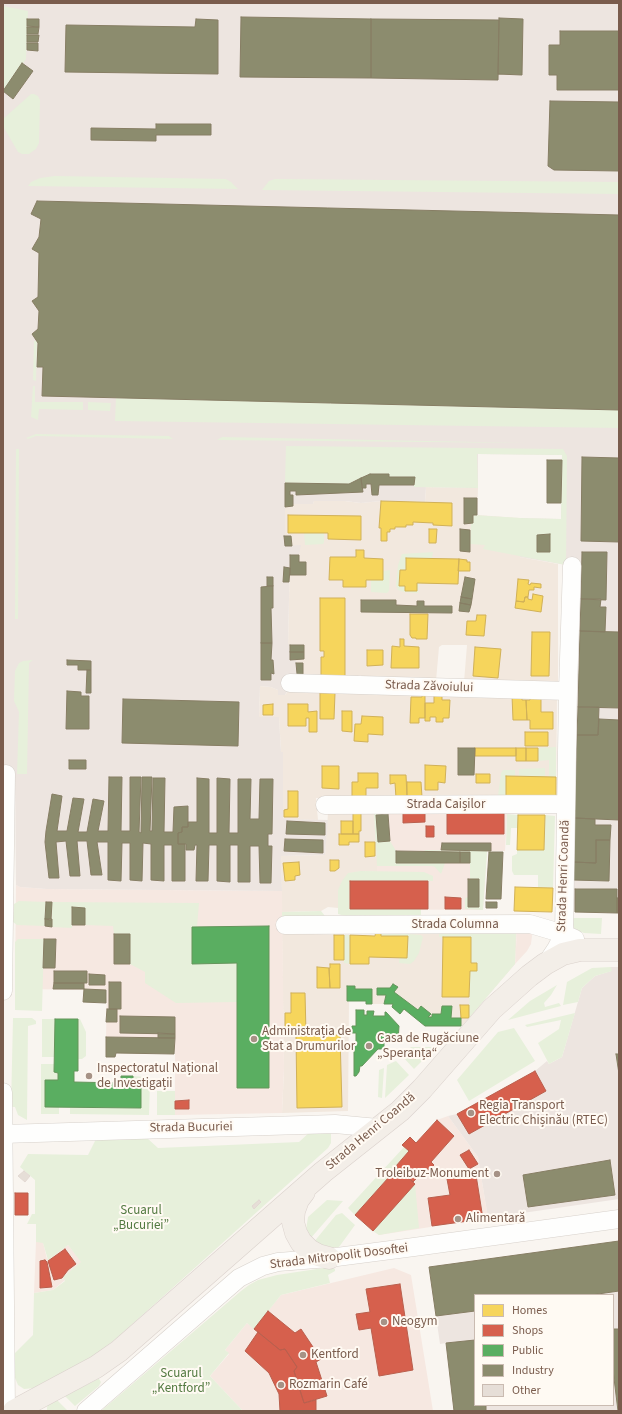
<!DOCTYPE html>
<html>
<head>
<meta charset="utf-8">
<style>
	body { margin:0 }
	#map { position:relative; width:622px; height:1414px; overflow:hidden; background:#f9f5f0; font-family:"Source Sans 3",sans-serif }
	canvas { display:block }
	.frame { position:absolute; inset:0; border:4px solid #7a5c4d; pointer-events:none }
	.legend { position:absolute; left:474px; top:1294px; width:140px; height:112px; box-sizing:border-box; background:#fffaf3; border:1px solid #cabbb1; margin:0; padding:5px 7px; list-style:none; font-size:12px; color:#7a5c4d }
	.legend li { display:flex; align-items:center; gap:8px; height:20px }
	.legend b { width:20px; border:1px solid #cabbb1 }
</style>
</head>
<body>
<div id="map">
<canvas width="622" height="1414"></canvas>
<div class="frame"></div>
<ul class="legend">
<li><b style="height:11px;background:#f6d55c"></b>Homes</li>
<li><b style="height:11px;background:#d6604d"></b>Shops</li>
<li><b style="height:11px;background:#5aae61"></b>Public</li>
<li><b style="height:11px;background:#8c8c6e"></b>Industry</li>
<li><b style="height:11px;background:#e6ded7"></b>Other</li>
</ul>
</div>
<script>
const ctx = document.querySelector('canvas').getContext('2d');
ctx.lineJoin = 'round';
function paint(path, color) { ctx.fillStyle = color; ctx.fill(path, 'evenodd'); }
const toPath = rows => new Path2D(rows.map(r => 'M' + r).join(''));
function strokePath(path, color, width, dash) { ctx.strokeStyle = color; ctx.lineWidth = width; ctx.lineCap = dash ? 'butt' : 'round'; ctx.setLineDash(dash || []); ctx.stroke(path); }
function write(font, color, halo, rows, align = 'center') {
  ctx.font = font + ' "Source Sans 3",sans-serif'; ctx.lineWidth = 4; ctx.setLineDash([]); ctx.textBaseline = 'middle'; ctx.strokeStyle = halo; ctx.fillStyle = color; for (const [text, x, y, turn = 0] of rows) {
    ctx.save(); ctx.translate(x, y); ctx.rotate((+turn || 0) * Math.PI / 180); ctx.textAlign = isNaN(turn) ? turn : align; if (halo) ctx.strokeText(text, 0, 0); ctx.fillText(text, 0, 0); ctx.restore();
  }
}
paint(toPath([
	[426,487,478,488,477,515,520,518,520,557,558,564,558,683,464,682,467,645,442,645,439,647,436,681,365,678,360,675,356,677,303,677,303,674,297,674,296,660,290,645,288,645,290,555,285,546,285,507,293,504,313,504,314,501,345,501,361,503,381,501,425,502],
	[260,686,271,687,278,690,278,695,285,695,288,691,557,696,556,797,350,799,316,798,318,820,283,819,283,752,281,752,279,717,259,717],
	[374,812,377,858,377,872,360,871,338,890,338,908,328,907,321,911,282,912,281,856,325,855,328,813],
	[408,931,517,931,515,964,462,1026,425,1026,404,1010,400,1014,392,1007,393,1004,366,1004,366,1001,349,1001,348,1111,282,1113,284,1068,282,933,375,936]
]), '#f2e8de');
paint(toPath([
	[507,812,505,851,487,851,483,910,350,909,338,890,348,873,360,871,377,872,377,858,374,814],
	[16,885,20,887,47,889,282,891,284,1068,282,1113,175,1115,175,1038,106,1037,107,990,15,989],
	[517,931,531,932,532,936,531,944,527,951,515,964],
	[448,1116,478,1157,488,1218,379,1235,355,1215,397,1168,396,1166,408,1151,402,1145,410,1137,416,1143,437,1120],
	[36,1242,43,1242,47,1259,68,1245,82,1262,64,1277,65,1280,53,1290,34,1293],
	[394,1268,411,1275,433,1411,243,1411,210,1376,229,1354,225,1350,247,1323,254,1328,281,1295]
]), '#f6e8e1');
paint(toPath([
	[3,3,619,3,619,913,572,912,581,566,566,565,520,557,520,518,561,519,562,455,478,454,478,488,426,487,425,502,381,501,361,503,345,501,314,501,313,504,293,504,293,506,285,507,285,546,301,545,299,555,290,555,288,644,290,645,290,659,296,659,297,674,285,695,278,695,278,690,271,687,260,686,259,717,279,717,281,752,283,752,283,819,328,820,325,855,281,856,282,891,47,889,20,887,16,885,15,774,3,774],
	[611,967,619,967,619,1199,488,1218,478,1157,448,1116,457,1114,535,1071,547,1061,549,1064,562,1057,582,988,595,976,611,971],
	[619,1241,619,1411,454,1411,446,1343,440,1344,429,1267],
	[475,1295,613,1295,613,1405,475,1405]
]), '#ede5e0');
paint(toPath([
	[3,6,28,11,26,59,3,91],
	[31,94,34,94,38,96,40,100,39,143,36,149,33,151,29,154,22,154,18,152,3,126,3,119],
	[55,176,226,179,231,182,238,189,28,186,31,182,40,178],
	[275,179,619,182,619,194,262,190,269,181],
	[34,341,37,341,36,381,33,380],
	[33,386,35,386,35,402,83,402,83,410,39,409,38,420,31,417],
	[116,398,619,410,619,428,115,421],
	[88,402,111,403,110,411,88,410],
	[36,434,169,436,173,439,36,436,28,439,26,438],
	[222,437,528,443,217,440],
	[286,446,563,449,567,456,566,565,483,549,485,545,470,544,471,523,473,523,473,515,520,518,561,519,562,455,477,454,478,488,414,487,414,477,389,477,389,474,370,474,349,484,285,483],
	[16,449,19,449,18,619,15,619],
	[304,533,324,533,324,542,323,544,305,545],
	[433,552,432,558,407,558,406,570,400,571,399,586,405,586,405,591,416,591,417,583,419,583,418,593,404,592,398,590,396,585,398,565,402,554],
	[390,570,389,591,387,593,371,592,371,580,383,580,383,571],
	[33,660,29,663,27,774,17,774,19,712,14,701,15,671,19,663,23,661],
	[556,747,556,777,549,777,549,760,538,761,538,748],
	[545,768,545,777,519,776,519,769],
	[503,770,515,770,515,776,506,776,506,796,498,796,501,773],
	[374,814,387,814,390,841,396,851,396,863,445,863,441,874,435,867,432,866,377,866],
	[507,814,518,815,518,828,511,828,510,845,506,845],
	[545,815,555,816,553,888,538,887,538,875,514,875,512,871,512,856,517,854,517,850,544,850],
	[425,850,487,851,483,910,465,909,465,898,468,897,468,907,479,907,479,879,470,879,470,852,424,852],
	[360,871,424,872,433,876,433,881,350,881,350,908,421,909,421,919,345,916,338,914,338,890,342,881,348,873],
	[19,901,46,902,45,926,17,925,13,922,14,904],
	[52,902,199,903,197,927,192,927,192,963,237,963,237,1002,176,1003,145,983,145,972,130,964,130,934,114,934,113,926,85,925,85,908,72,908,72,928,52,927],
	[321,911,325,916,325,921,282,921,282,912],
	[571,918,602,918,601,934,584,933,579,931,574,928],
	[439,931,516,931,515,964,469,1018,470,971,477,971,471,963,471,937,439,937],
	[381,932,421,935,423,937,419,953,414,961,410,964,399,963,399,958,407,958,408,936,381,936],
	[344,935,350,935,350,964,344,963],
	[18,939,44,939,42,1011,15,1010,15,942],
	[611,967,612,971,595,976,582,988,578,1002,563,1005,567,982,592,968],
	[557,985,551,995,544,1003,545,1007,559,1003,561,1006,508,1020,530,1001],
	[575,1013,562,1057,549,1064,538,1043,559,1029,561,1020,527,1027,525,1025],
	[13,1018,32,1018,36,1021,36,1024,28,1026,27,1120,18,1115,15,1107,11,1107],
	[42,1019,55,1019,54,1057,42,1057],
	[78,1019,80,1019,86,1032,86,1056,82,1059,78,1059],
	[514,1028,535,1061,469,1101,457,1080,498,1032],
	[411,1047,436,1047,414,1069,402,1056],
	[396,1061,409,1075,385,1098,387,1065],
	[41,1064,54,1064,54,1072,58,1073,58,1080,45,1080,45,1107,59,1107,59,1114,41,1114],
	[384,1068,382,1098,378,1097,379,1070],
	[133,1076,146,1077,148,1078,150,1081,149,1115,70,1114,70,1108,141,1108,141,1084,133,1084],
	[157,1091,175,1091,175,1115,157,1115],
	[312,1130,331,1133,331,1143,328,1148,118,1337,97,1354,35,1388,24,1389,18,1385,15,1378,14,1354,33,1335,34,1293,53,1290,65,1281,63,1277,81,1262,68,1245,48,1260,43,1243,36,1242,36,1224,27,1224,32,1214,35,1214,35,1180,20,1167,28,1154,88,1155,96,1139,147,1138,158,1148,299,1142],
	[404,1147,409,1151,396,1166,397,1168,355,1215,348,1208],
	[415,1184,419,1228,379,1235,373,1231],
	[327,1200,343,1201,310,1239,306,1230,308,1217],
	[342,1213,355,1225,339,1247,331,1248,313,1243,336,1215],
	[330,1267,335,1269,335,1271,328,1275,330,1283,281,1295,254,1329,247,1323,225,1350,229,1353,210,1376,243,1411,101,1411,241,1291,249,1285,258,1280,277,1275],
	[98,1379,99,1379,101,1382,99,1386,75,1406,65,1396],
	[57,1400,68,1411,47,1410,47,1407,48,1405]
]), '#e7f0db');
const homes = toPath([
	[381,501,452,503,452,526,433,525,433,523,413,522,413,525,406,525,406,527,395,527,395,529,390,529,390,532,387,532,387,541,381,541,381,528,379,528,381,501],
	[288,515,361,516,361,540,328,539,328,533,288,533,288,515],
	[429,529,437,529,436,543,429,543,429,529],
	[356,550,364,550,364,558,383,559,383,580,366,580,366,587,343,587,343,580,329,580,330,557,356,557,356,550],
	[406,558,459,559,458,584,417,583,417,591,405,591,405,586,399,586,400,570,406,570,406,558],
	[459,559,467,560,467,562,470,562,470,571,458,571,459,559],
	[518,579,529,580,528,584,530,585,531,583,541,584,541,588,534,587,534,590,529,590,528,597,525,597,524,602,516,601,518,579],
	[533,594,543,596,541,612,515,608,516,601,524,602,525,597,528,597,528,599,532,600,533,594],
	[320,598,345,598,345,676,321,677,321,657,324,657,324,651,320,651,320,598],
	[410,614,428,614,427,639,416,639,416,638,412,638,410,635,410,614],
	[477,615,486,615,484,636,466,635,467,621,476,621,477,615],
	[532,632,550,632,549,676,531,676,532,632],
	[400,639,404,639,404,646,419,647,419,668,391,668,392,646,400,647,400,639],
	[475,647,501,649,498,678,473,676,475,647],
	[367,650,383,650,383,665,367,666,367,650],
	[320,693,335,693,334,719,320,719,320,693],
	[422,694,425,694,425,718,419,718,419,723,410,723,411,697,422,697,422,694],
	[434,695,442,695,442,700,450,700,449,718,443,718,443,722,436,722,436,717,430,717,430,721,425,721,425,703,434,703,434,695],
	[512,695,522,695,522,700,526,700,527,720,513,720,512,695],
	[530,695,541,695,541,712,553,712,553,729,530,729,530,720,527,720,526,700,530,700,530,695],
	[273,704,273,715,263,715,263,705,273,704],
	[288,704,308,704,308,712,317,711,317,732,309,732,309,718,306,718,306,726,288,726,288,704],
	[342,711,352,711,352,732,342,731,342,711],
	[362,716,383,717,383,735,368,734,368,742,354,741,355,724,361,724,362,716],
	[525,732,548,732,548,746,525,746,525,732],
	[475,748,516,748,516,756,475,756,475,748],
	[516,748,526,748,526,761,516,761,516,748],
	[526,748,538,748,538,761,526,761,526,748],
	[425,765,446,766,445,783,438,782,438,790,425,790,425,765],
	[322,766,339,766,339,789,322,788,322,766],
	[358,773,378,773,378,788,366,788,366,797,352,797,352,782,358,782,358,773],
	[476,774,490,774,490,783,476,783,476,774],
	[390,775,406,775,407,797,396,798,395,783,390,784,390,775],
	[506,776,556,777,556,797,506,796,506,776],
	[407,782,421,782,422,797,407,797,407,782],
	[288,791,298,791,298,817,284,817,284,810,288,809,288,791],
	[353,813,361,813,361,831,359,831,359,834,353,834,353,813],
	[518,815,545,815,544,850,517,850,518,815],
	[341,821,353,821,353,834,341,834,341,821],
	[339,834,359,834,359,842,349,842,349,845,339,845,339,834],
	[365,842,375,842,375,856,365,857,365,842],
	[330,860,339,860,339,868,335,871,330,871,330,860],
	[299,862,300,875,295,876,295,880,285,881,283,863,299,862],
	[515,887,553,888,552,912,514,911,515,887],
	[376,930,381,930,381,936,408,936,407,958,369,957,369,964,350,964,350,935,375,936,376,930],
	[334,935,344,935,344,960,334,960,334,935],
	[443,937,471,937,471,963,477,963,477,971,470,971,469,997,442,997,443,937],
	[330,964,340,964,340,988,330,988,329,968,330,968,330,964],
	[317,967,329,968,330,988,317,988,317,967],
	[291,993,305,993,306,1033,285,1033,285,1013,291,1013,291,993],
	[460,1005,469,1005,469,1018,461,1018,460,1005],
	[340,1035,342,1107,297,1108,296,1036,340,1035]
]);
paint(homes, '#f6d55c');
strokePath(homes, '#d1b158', 1);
const shops = toPath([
	[447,811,504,812,504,834,447,834,447,811],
	[403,813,425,813,425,822,403,823,403,813],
	[426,826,434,826,434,837,426,837,426,826],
	[350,881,428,881,428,909,350,909,350,881],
	[445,897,461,898,461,909,445,909,445,897],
	[535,1071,546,1091,469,1134,457,1114,535,1071],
	[189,1100,189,1109,175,1109,175,1101,189,1100],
	[437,1120,454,1136,431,1162,434,1165,429,1170,426,1168,413,1182,396,1166,409,1151,402,1145,410,1137,416,1143,437,1120],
	[469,1150,478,1164,469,1169,460,1155,469,1150],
	[397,1168,415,1184,373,1231,355,1215,397,1168],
	[476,1175,483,1219,432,1226,428,1198,450,1195,447,1179,476,1175],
	[15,1193,28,1193,28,1215,15,1215,15,1193],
	[65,1249,76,1264,68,1270,62,1278,54,1280,48,1261,65,1249],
	[45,1260,47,1262,52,1287,40,1288,40,1261,45,1260],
	[400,1284,413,1370,379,1376,371,1328,359,1330,356,1314,370,1312,366,1289,400,1284],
	[268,1311,295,1333,301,1329,321,1359,316,1362,327,1396,304,1403,294,1371,297,1367,285,1349,280,1350,254,1329,268,1311],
	[258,1332,280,1350,285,1349,297,1367,294,1371,304,1403,316,1400,316,1411,280,1411,279,1394,269,1373,245,1351,258,1332]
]);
paint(shops, '#d6604d');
strokePath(shops, '#ba5f4d', 1);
const public = toPath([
	[269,926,269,1088,237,1088,237,963,192,964,192,927,269,926],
	[393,984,398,987,394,992,418,1010,421,1006,431,1014,428,1017,432,1017,432,1014,441,1014,442,1006,452,1006,451,1018,461,1018,461,1026,425,1026,404,1009,400,1014,392,1007,393,1004,384,1004,386,995,377,995,377,988,390,988,393,984],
	[347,986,355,986,355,989,372,989,372,1004,366,1004,366,1001,347,1001,347,986],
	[356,1010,364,1010,364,1015,367,1015,367,1011,374,1011,373,1016,385,1016,385,1012,386,1012,399,1026,398,1042,384,1041,384,1049,378,1049,362,1066,360,1066,359,1072,356,1076,354,1076,354,1043,356,1043,356,1033,352,1033,352,1026,356,1026,356,1010],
	[55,1019,78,1019,78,1071,74,1071,74,1082,121,1083,121,1076,133,1076,133,1084,141,1084,141,1108,45,1107,45,1080,58,1080,58,1073,54,1072,55,1019]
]);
paint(public, '#5aae61');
strokePath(public, '#64955b', 1);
const industry = toPath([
	[241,17,371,19,371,78,240,77,241,17],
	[499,18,523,19,522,75,498,74,499,18],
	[27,19,39,19,39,27,27,26,27,19],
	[196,19,218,20,218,74,65,72,66,25,195,27,196,19],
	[371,19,499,20,498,80,371,78,371,19],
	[27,27,39,27,38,34,27,34,27,27],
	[560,31,619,31,619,90,557,90,557,75,549,75,549,45,560,45,560,31],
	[27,35,39,35,38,42,27,42,27,35],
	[27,43,38,43,38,51,27,50,27,43],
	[22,63,33,71,13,99,3,91,22,63],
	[550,101,619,102,619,171,554,170,548,166,550,101],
	[156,124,211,124,211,135,156,135,156,141,91,140,91,128,156,129,156,124],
	[37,201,619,215,619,410,42,396,43,367,37,367,38,343,32,334,38,329,39,311,32,301,38,297,39,253,32,249,39,237,41,219,31,214,37,201],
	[582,457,619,458,619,542,581,541,582,457],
	[547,460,562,460,561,503,547,503,547,460],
	[370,474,389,474,389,477,415,477,414,485,379,485,378,495,372,495,371,484,366,484,366,488,362,488,361,478,370,474],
	[361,478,363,492,296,495,296,491,290,491,290,495,293,495,293,506,285,507,285,483,349,484,361,478],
	[464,498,477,498,477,515,473,515,473,523,464,524,464,498],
	[460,529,470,530,470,552,460,551,460,529],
	[550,534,550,552,537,552,537,535,550,534],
	[284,536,291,536,292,546,285,546,284,536],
	[582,552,607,552,606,600,581,599,582,552],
	[290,555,299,555,299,562,306,562,306,575,290,575,290,555],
	[284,567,290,568,289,582,283,582,284,567],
	[267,577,273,577,273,586,267,586,267,577],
	[465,577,475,579,472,599,461,597,465,577],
	[273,586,273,608,271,608,272,643,261,643,261,587,273,586],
	[461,597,472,599,471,605,460,603,461,597],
	[581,599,601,599,600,607,606,607,605,632,580,631,581,599],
	[361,600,396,600,396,605,417,606,417,601,424,601,424,606,452,606,452,613,361,612,361,600],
	[460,603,471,605,469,612,459,611,460,603],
	[580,631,619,632,619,708,578,707,580,631],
	[261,643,272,643,271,660,273,660,274,674,271,673,271,680,261,680,261,643],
	[290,645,304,645,304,652,290,652,290,645],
	[290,652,304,652,304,659,290,660,290,652],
	[67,660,91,661,91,670,78,670,78,665,67,665,67,660],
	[296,663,303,663,303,674,297,674,296,663],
	[87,670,91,670,91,693,86,693,87,670],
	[67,691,81,692,81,696,89,696,89,729,66,729,67,691],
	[123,699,239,702,238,746,122,743,123,699],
	[578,707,599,707,598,735,577,735,578,707],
	[599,719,619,720,619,820,574,818,577,735,598,735,599,719],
	[458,748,475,748,474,775,458,775,458,748],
	[69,760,86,760,86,769,69,769,69,760],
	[109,777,122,777,121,831,130,831,130,777,141,777,139,832,141,833,142,777,152,777,150,831,152,831,153,778,165,778,164,832,173,832,174,807,188,806,188,827,182,827,182,832,178,833,178,844,185,844,185,881,172,881,172,845,164,845,164,881,151,880,151,844,143,843,142,881,130,880,130,843,122,843,121,881,108,880,108,842,97,842,102,875,91,875,87,841,77,841,80,876,70,876,66,841,56,842,59,878,49,878,45,842,46,831,52,794,62,796,57,831,67,831,73,798,84,799,78,832,87,832,93,799,104,801,98,831,108,831,109,777],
	[197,778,209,779,209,833,217,833,217,778,230,779,229,833,238,833,238,779,251,779,250,819,259,819,260,779,273,779,272,834,268,834,268,846,272,846,271,883,260,883,259,846,250,846,250,882,238,882,238,845,230,845,230,882,217,881,217,845,209,845,208,881,196,881,197,845,195,845,194,850,186,850,186,844,178,844,178,833,182,832,182,827,188,827,188,822,197,822,197,778],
	[388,814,390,841,378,842,376,815,388,814],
	[574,818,595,819,595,825,611,825,610,840,596,840,596,863,573,862,574,818],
	[287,821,325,823,325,835,286,834,287,821],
	[285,839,323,840,323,853,284,851,285,839],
	[596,840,610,840,609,881,573,880,573,862,596,863,596,840],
	[442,843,491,843,491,851,441,850,442,843],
	[396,851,460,852,460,863,396,863,396,851],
	[460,852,470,852,470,863,460,863,460,852],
	[489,852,503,852,501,899,486,899,489,852],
	[468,879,479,879,479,907,468,907,468,879],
	[575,889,617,889,617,913,575,912,575,889],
	[617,898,619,898,619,913,617,913,617,898],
	[46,902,52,902,51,920,45,919,46,902],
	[486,902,497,902,497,908,486,908,486,902],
	[72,907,85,908,85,925,72,925,72,907],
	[45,919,52,919,52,927,45,926,45,919],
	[114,934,130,934,130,964,114,964,114,934],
	[44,939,56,939,55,968,43,968,44,939],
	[54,971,87,971,87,983,54,983,54,971],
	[89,974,105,975,105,985,89,985,89,974],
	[109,982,121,982,121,1009,109,1009,109,982],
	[54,983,84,983,84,989,53,989,54,983],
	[84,989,106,990,106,1003,83,1002,84,989],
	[107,1009,117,1009,117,1022,106,1022,107,1009],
	[120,1016,175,1017,175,1034,120,1033,120,1016],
	[158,1033,175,1034,175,1038,158,1038,158,1033],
	[106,1037,175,1038,174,1054,116,1053,115,1057,106,1057,106,1037],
	[616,1054,619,1054,619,1074,616,1054],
	[610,1160,615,1195,528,1207,523,1175,610,1160],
	[619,1241,619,1291,591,1295,475,1295,475,1311,436,1316,429,1267,619,1241],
	[613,1329,619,1329,619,1411,618,1411,613,1370,613,1329],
	[475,1340,475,1405,486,1405,486,1411,454,1411,446,1343,475,1340]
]);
paint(industry, '#8c8c6e');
strokePath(industry, '#877e64', 1);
const building = toPath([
	[24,1171,30,1176,25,1182,18,1176,24,1171],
	[259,1200,261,1202,254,1209,252,1206,259,1200]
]);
paint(building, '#e6ded7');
strokePath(building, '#e2d8d2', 1);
const minor = toPath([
	[290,683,568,691],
	[325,805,566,804],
	[285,925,530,924,564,934,575,939],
	[546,964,556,949,564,934,568,691,572,566],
	[3,991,6,774],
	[3,1092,6,1411],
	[3,1134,335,1124,378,1128],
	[86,1411,239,1278,263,1266,278,1262,329,1258,414,1247,619,1219]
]);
const major = toPath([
	[304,1192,298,1200,294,1211,293,1222,296,1233,301,1242,309,1250,318,1255,329,1258],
	[14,1411,96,1367,119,1351,323,1172,400,1111,422,1089,492,1009,529,976,545,964,563,954,580,950,619,950]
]);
strokePath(minor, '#d7d1cb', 19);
strokePath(major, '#dad1cc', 23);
strokePath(minor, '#fefefd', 18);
strokePath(major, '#f3eee8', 22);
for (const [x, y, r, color] of [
	[254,1039,4,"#a69286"],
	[369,1046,4,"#a69286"],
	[89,1076,4,"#a69286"],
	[471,1113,4,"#a69286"],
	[497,1174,4,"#a69286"],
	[458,1219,4,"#a69286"],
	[384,1322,4,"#a69286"],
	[303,1355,4,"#a69286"],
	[281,1385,4,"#a69286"]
]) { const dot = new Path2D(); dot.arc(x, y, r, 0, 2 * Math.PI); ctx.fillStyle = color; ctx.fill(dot); strokePath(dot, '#fffaf3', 1.5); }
write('13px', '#7a5c4d', '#fffaf3', [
	["Strada Zăvoiului",429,687,2],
	["Strada Caișilor",446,805],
	["Strada Henri Coandă",564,876,-88],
	["Strada Columna",455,925],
	["Strada Bucuriei",191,1128,-1],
	["Strada Henri Coandă",371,1132,-40],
	["Strada Mitropolit Dosoftei",339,1257,-7]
]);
write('13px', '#7a5c4d', '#fffaf3', [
	["Administrația de",262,1032],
	["Stat a Drumurilor",262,1047],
	["Casa de Rugăciune",377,1039],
	["„Speranța“",377,1054],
	["Inspectoratul Național",97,1069],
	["de Investigații",97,1084],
	["Regia Transport",479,1106],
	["Electric Chișinău (RTEC)",479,1121],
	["Troleibuz-Monument",489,1174,"right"],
	["Alimentară",466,1219],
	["Neogym",392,1322],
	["Kentford",311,1355],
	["Rozmarin Café",289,1385]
], 'left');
write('13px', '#537a41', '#fffaf3', [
	["Scuarul",141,1211],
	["„Bucuriei”",141,1226],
	["Scuarul",181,1374],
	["„Kentford”",181,1389]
]);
</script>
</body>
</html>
